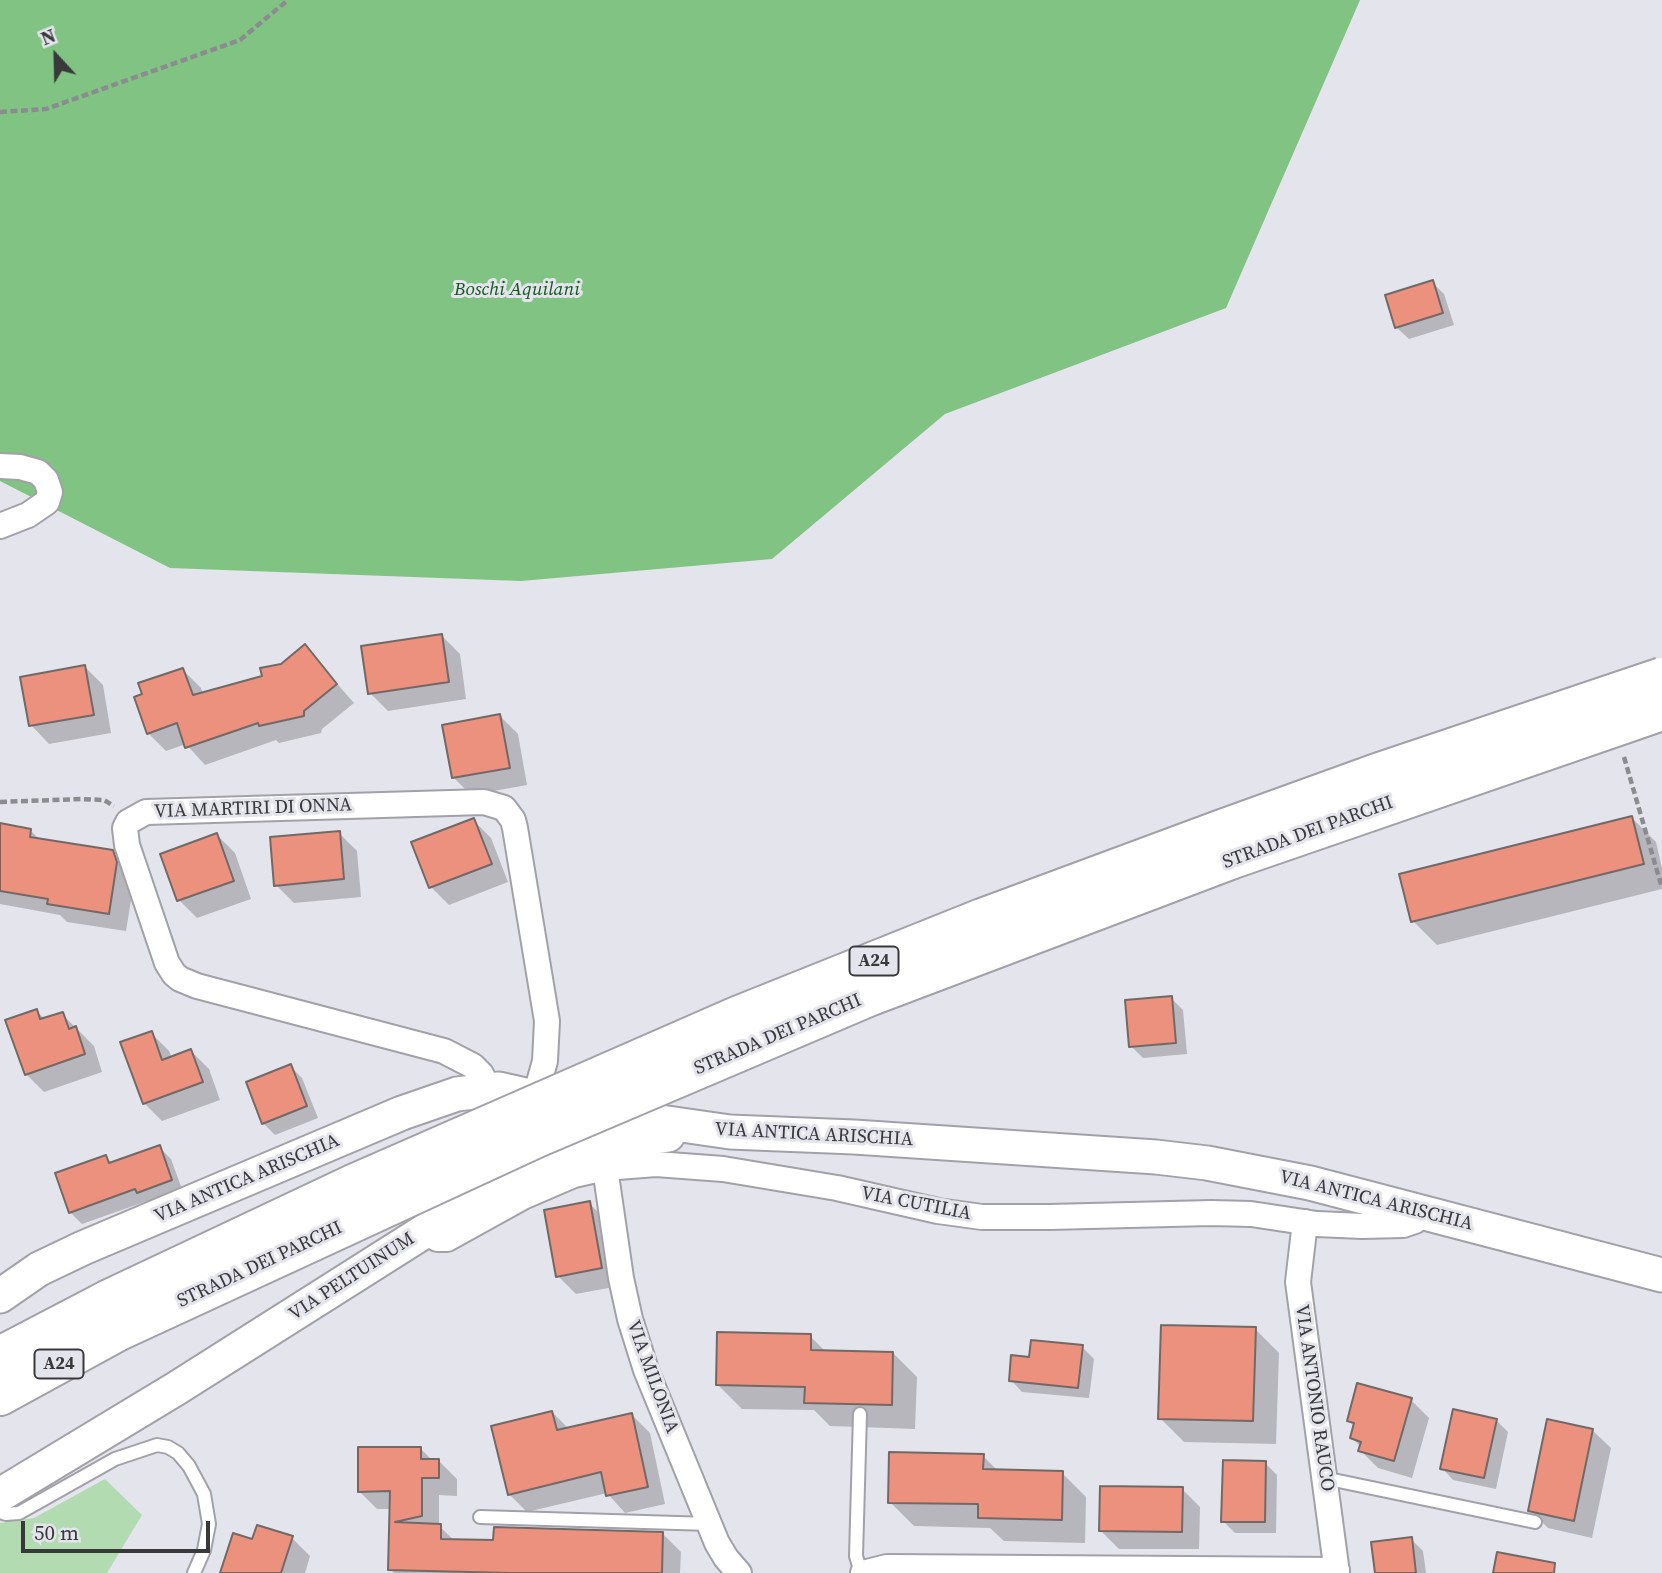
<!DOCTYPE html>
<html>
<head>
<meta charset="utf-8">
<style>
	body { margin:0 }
	#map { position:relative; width:1662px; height:1573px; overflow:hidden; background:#e4e4ec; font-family:"Source Serif 4",serif }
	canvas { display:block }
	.north { position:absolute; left:21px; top:21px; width:70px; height:70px; -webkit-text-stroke:5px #e4e4ec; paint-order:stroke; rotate:338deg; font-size:19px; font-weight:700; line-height:28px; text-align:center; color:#39393c }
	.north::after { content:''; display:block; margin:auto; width:24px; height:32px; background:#39393c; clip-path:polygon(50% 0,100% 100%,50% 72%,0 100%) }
	.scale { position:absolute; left:21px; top:1521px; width:189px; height:32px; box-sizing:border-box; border:4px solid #39393c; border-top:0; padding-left:9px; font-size:21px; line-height:24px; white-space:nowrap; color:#39393c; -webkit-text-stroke:5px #e4e4ec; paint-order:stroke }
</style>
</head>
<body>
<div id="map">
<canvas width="1662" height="1573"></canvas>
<div class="north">N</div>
<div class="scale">50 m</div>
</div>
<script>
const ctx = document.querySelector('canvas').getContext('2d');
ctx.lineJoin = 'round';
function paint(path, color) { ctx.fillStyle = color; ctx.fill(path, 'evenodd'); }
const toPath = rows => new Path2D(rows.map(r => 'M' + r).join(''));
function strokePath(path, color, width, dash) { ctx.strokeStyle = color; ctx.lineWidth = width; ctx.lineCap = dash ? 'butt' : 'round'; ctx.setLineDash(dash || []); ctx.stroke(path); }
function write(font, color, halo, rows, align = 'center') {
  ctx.font = font + ' "Source Serif 4",serif'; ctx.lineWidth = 6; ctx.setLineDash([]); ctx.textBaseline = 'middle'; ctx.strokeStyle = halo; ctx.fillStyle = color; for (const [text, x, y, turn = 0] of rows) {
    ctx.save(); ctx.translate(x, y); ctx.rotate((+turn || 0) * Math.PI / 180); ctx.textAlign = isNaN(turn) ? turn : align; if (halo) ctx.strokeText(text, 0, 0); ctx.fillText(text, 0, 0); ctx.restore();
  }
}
paint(toPath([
	[105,1479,142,1515,107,1573,0,1573,0,1523,34,1518]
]), '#b2dbb2');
paint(toPath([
	[0,0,1360,0,1226,308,945,414,772,559,521,581,170,568,0,481]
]), '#80c382');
paint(toPath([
	[1432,282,1444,294,1454,325,1409,339,1397,328,1387,296],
	[442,636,460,654,466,699,388,711,370,693],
	[305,647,354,703,322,729,321,733,279,743,276,740,205,765,186,744,166,751,148,733,183,670,201,688,203,694,264,678],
	[85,667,103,685,111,733,49,744,31,725],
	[500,716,518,734,527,785,471,795,453,777],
	[1632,818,1656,842,1662,868,1662,889,1437,945,1413,921],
	[473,820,491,838,508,882,449,905,431,887],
	[0,825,31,831,41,841,112,852,131,870,134,882,126,931,67,922,60,915,0,904],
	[339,833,357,851,361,897,294,903,276,885],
	[217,835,235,853,251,899,197,918,179,900],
	[1171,998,1183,1010,1187,1054,1143,1058,1131,1046],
	[36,1011,45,1019,62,1014,94,1046,102,1072,44,1092,26,1074],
	[151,1033,169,1051,172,1058,191,1051,209,1069,220,1100,162,1121,144,1103],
	[291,1067,302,1078,318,1118,275,1135,263,1123],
	[159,1147,171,1159,183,1192,150,1204,147,1201,82,1224,70,1212,106,1157,113,1164],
	[589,1203,607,1221,619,1286,576,1294,558,1276],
	[1255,1329,1279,1353,1276,1444,1184,1442,1160,1418],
	[810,1336,826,1352,893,1353,917,1377,915,1429,830,1426,814,1410,742,1409,717,1384],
	[1082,1347,1094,1359,1089,1398,1022,1392,1011,1380],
	[1411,1400,1429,1418,1412,1478,1378,1468,1360,1450,1361,1447,1352,1438,1355,1427,1349,1421],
	[552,1412,569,1429,632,1415,650,1433,665,1504,625,1513,607,1493,527,1512,509,1494],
	[1496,1420,1508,1432,1496,1489,1453,1480,1442,1468],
	[1592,1430,1611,1448,1592,1538,1548,1528,1530,1510],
	[420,1448,433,1461,439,1461,457,1479,457,1496,439,1495,439,1526,455,1541,495,1541,663,1534,681,1552,680,1573,394,1573,390,1569,392,1509,377,1509,359,1491],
	[983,1456,999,1472,1062,1473,1086,1497,1085,1543,1004,1541,990,1528,914,1526,890,1502],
	[1265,1463,1277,1475,1276,1533,1235,1533,1223,1521],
	[1182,1489,1200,1507,1199,1549,1119,1549,1101,1531],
	[292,1538,310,1556,305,1573,222,1573,253,1542],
	[1411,1539,1423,1551,1426,1573,1377,1573]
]), '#0003');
const building = toPath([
	[1433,280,1443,313,1395,328,1385,295,1433,280],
	[442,634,449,682,368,694,361,646,442,634],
	[305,644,337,684,304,711,304,716,259,726,258,723,185,748,177,723,147,734,134,697,142,694,138,683,183,668,193,695,262,676,260,668,281,664,305,644],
	[85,665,94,715,29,726,20,677,85,665],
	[500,714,510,768,452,778,442,725,500,714],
	[1632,816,1644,864,1411,922,1399,874,1632,816],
	[474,818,492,864,429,888,411,842,474,818],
	[0,823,31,829,30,837,113,850,117,862,109,914,47,904,48,899,0,891,0,823],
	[340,831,344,879,274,886,270,837,340,831],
	[217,833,234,881,177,901,160,854,217,833],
	[1172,996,1176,1043,1129,1047,1125,1000,1172,996],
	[37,1009,40,1019,63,1012,69,1029,76,1026,85,1054,25,1075,5,1020,37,1009],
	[152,1031,162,1060,191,1049,203,1082,143,1104,120,1042,152,1031],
	[291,1064,307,1106,262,1124,246,1082,291,1064],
	[160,1145,172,1180,137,1193,135,1189,69,1213,55,1173,106,1155,109,1163,160,1145],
	[590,1201,602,1268,556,1277,544,1210,590,1201],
	[1161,1325,1256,1327,1253,1421,1158,1419,1161,1325],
	[717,1332,811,1334,811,1350,893,1352,892,1405,804,1403,805,1387,716,1385,717,1332],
	[1031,1340,1083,1345,1078,1388,1009,1381,1011,1355,1029,1357,1031,1340],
	[1357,1383,1412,1398,1394,1461,1358,1451,1361,1442,1350,1438,1354,1423,1347,1421,1357,1383],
	[1453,1409,1497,1419,1484,1478,1440,1469,1453,1409],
	[552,1411,557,1430,632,1413,648,1487,606,1496,601,1472,508,1495,491,1426,552,1411],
	[1547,1419,1593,1429,1574,1521,1528,1511,1547,1419],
	[358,1447,421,1447,421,1459,439,1459,439,1478,422,1478,422,1516,395,1522,441,1524,441,1539,493,1540,494,1527,663,1532,662,1573,510,1573,388,1570,390,1491,358,1492,358,1447],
	[889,1452,984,1454,983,1469,1063,1471,1062,1520,978,1518,978,1504,888,1503,889,1452],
	[1223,1460,1266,1461,1265,1522,1221,1522,1223,1460],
	[1100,1486,1183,1487,1182,1532,1099,1531,1100,1486],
	[257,1525,293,1536,281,1573,220,1573,233,1533,252,1539,257,1525],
	[1412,1537,1416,1573,1375,1573,1371,1542,1412,1537],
	[1497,1552,1555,1563,1554,1573,1493,1573,1497,1552]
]);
paint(building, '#ec917e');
strokePath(building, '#726967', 2);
const service = toPath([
	[860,1414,856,1556,861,1573],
	[1324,1478,1535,1522],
	[0,1512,6,1514,19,1513,115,1459,157,1445,168,1447,178,1453,189,1466,204,1494,209,1524,204,1550,194,1573],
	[480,1517,710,1524]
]);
const minor = toPath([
	[0,466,20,467,38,472,46,480,50,492,47,502,28,515,0,526],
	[489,1089,481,1074,473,1066,444,1051,197,986,180,979,174,974,167,963,127,845,125,828,128,822,146,812,484,802,504,808,513,820,515,828,547,1021,545,1061,535,1097],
	[605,1168,621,1278,630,1319,646,1370,717,1543,726,1558,739,1573],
	[1305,1222,1298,1282,1337,1573],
	[425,1230,437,1239,447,1239,523,1197,574,1175,605,1168,656,1164,723,1169,837,1188,938,1211,982,1217,1049,1217,1211,1213,1251,1214,1317,1224,1362,1226,1403,1225,1415,1221,1425,1213],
	[863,1573,887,1567,1337,1570]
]);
const secondary = toPath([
	[0,1296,39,1269,83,1248,402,1113,457,1094,499,1089,619,1116,730,1132,854,1137,1156,1157,1207,1163,1310,1183,1662,1275],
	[0,1495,177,1388,496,1186,528,1170,574,1152,624,1140,668,1135]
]);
const motorway = toPath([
	[0,1356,107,1300],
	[0,1396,117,1332]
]);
strokePath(service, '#a2a1a9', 16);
strokePath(minor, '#a2a1a9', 28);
strokePath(secondary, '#a2a1a9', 37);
strokePath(motorway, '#a2a1a9', 42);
strokePath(toPath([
	[0,112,46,109,240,40,288,0],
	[1624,757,1662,888],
	[0,802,81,799,104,800,114,806]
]), '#8b8b90', 4.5, [7, 3.5]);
strokePath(service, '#fff', 12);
strokePath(minor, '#fff', 24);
strokePath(secondary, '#fff', 33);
strokePath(motorway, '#fff', 38);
const motorwayBridge = toPath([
	[107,1300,353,1184,737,1016,982,918,1222,829,1374,774,1662,677],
	[117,1332,537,1138,871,996,1233,859,1662,711]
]);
strokePath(motorwayBridge, '#a2a1a9', 42, []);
strokePath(motorwayBridge, '#fff', 38);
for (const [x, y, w] of [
	[874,961,49],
	[59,1364,49]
]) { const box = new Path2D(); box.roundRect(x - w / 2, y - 14.5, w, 29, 5); ctx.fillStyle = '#e4e4ec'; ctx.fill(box); strokePath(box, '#39393c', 2); }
write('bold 18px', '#39393c', null, [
	["A24",874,961],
	["A24",59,1364]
]);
write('italic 19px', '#13591d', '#e4e4ec', [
	["Boschi Aquilani",517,290]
]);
write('19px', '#39393c', '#e4e4ec', [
	["VIA MARTIRI DI ONNA",253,809,-2],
	["STRADA DEI PARCHI",1308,833,-20],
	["STRADA DEI PARCHI",778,1035,-23],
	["VIA ANTICA ARISCHIA",814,1135,3],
	["VIA ANTICA ARISCHIA",247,1179,-23],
	["VIA ANTICA ARISCHIA",1376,1201,14],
	["VIA CUTILIA",916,1204,11],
	["STRADA DEI PARCHI",260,1265,-25],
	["VIA PELTUINUM",352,1277,-33],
	["VIA MILONIA",652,1377,70],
	["VIA ANTONIO RAUCO",1314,1398,82]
]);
</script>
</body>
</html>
